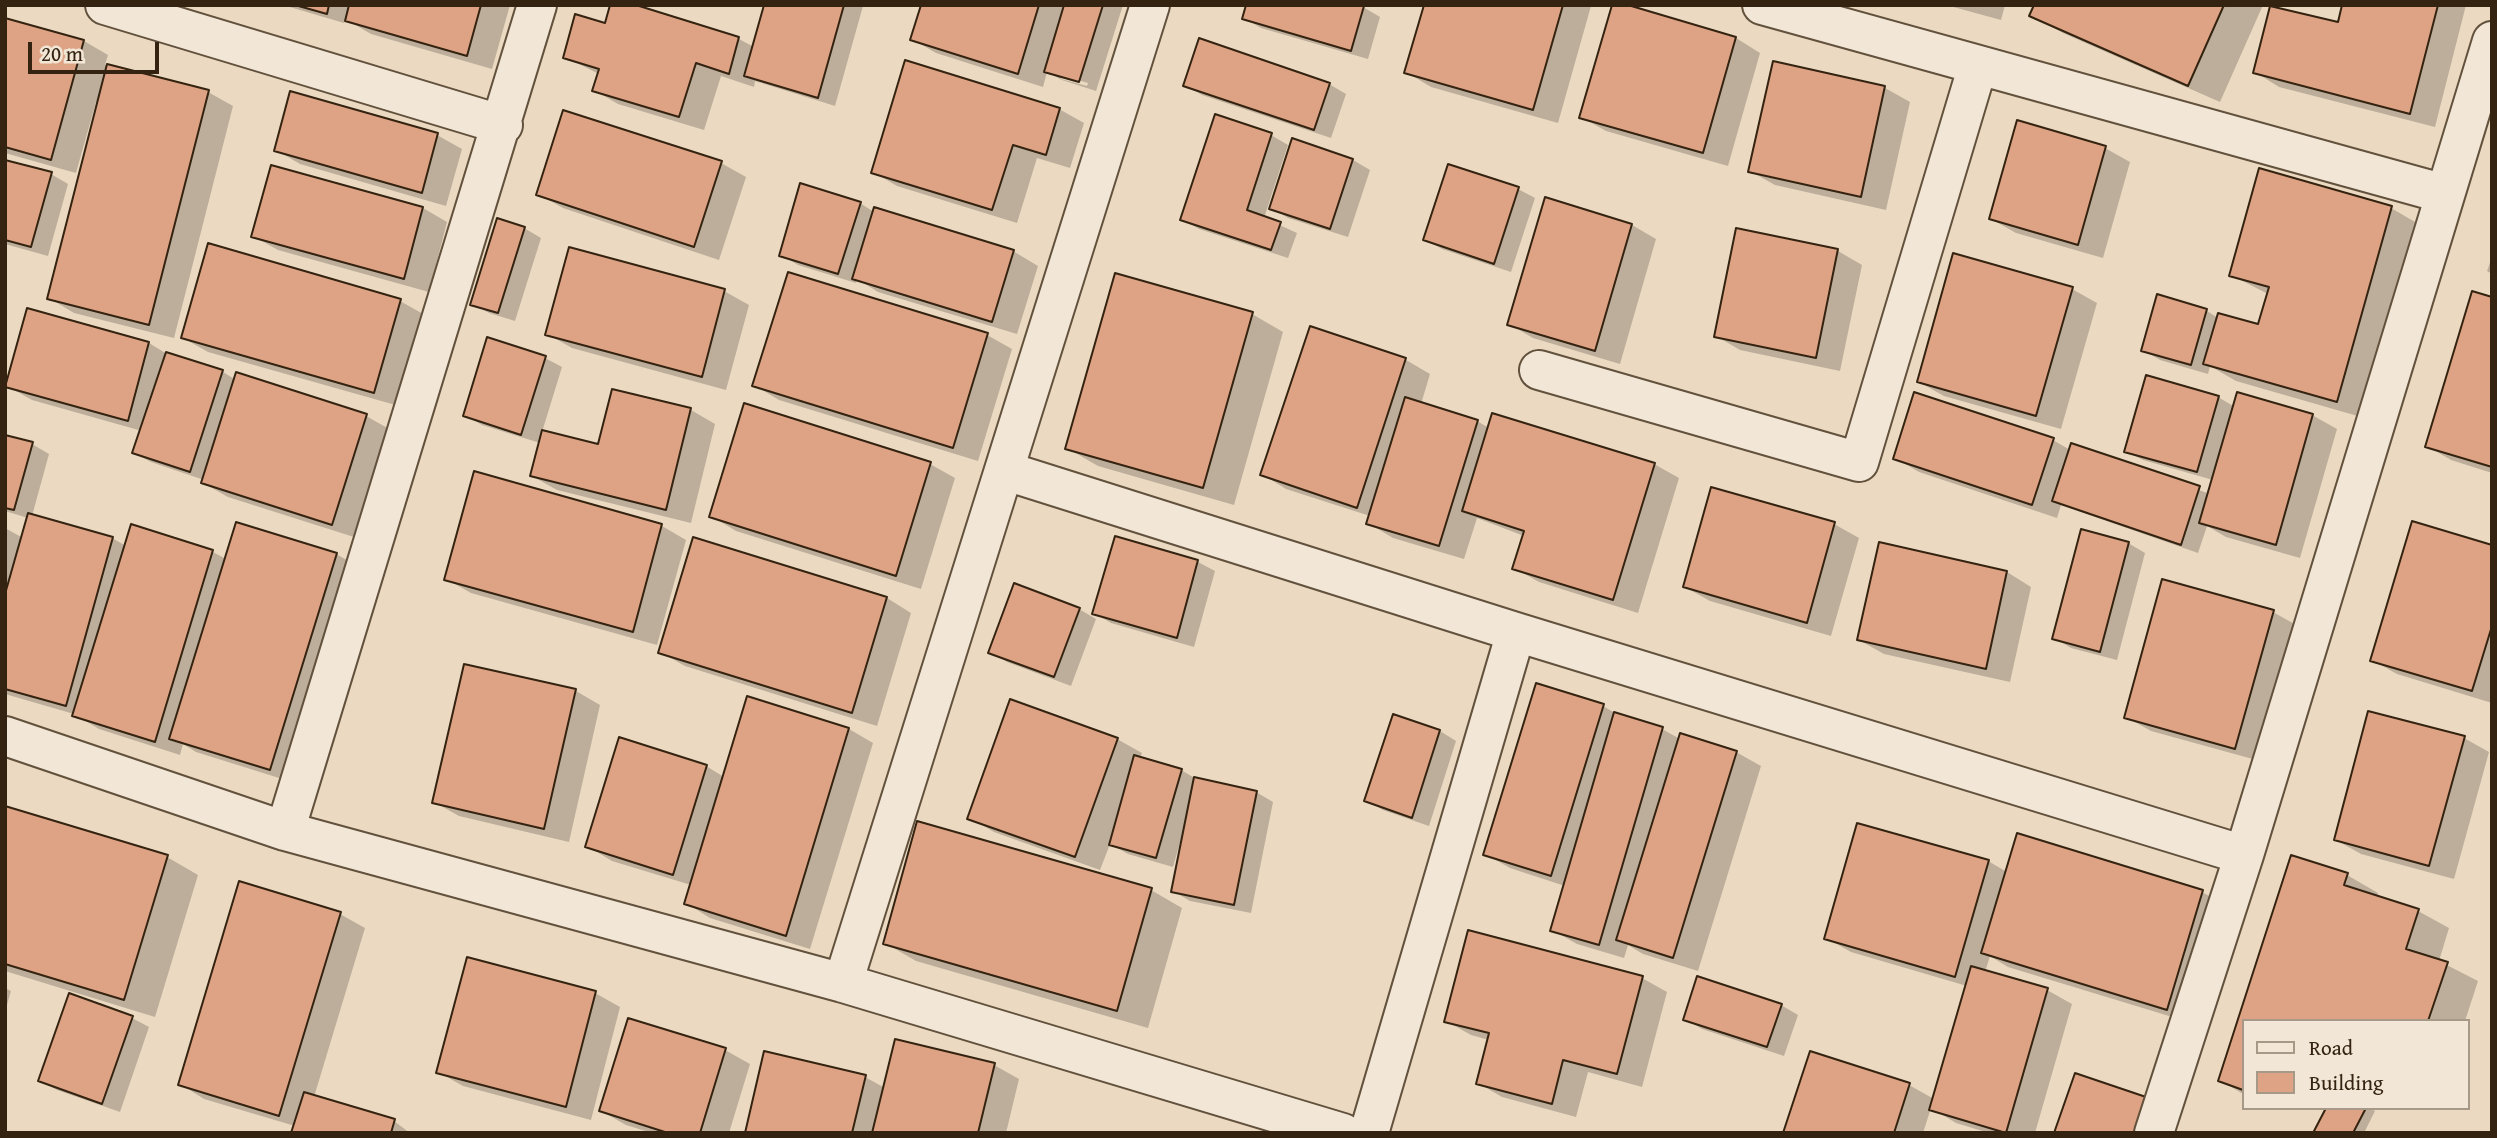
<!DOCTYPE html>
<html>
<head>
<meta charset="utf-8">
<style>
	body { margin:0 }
	#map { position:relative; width:2497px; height:1138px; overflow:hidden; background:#ebdac1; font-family:"Gentium Book Plus",serif }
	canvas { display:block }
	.frame { position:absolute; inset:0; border:7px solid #342310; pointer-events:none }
	.legend { position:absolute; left:2242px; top:1019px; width:228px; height:91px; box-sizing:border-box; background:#f2e7d7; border:2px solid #a69987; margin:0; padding:9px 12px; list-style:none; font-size:21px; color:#342310 }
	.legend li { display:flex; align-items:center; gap:14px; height:35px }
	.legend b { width:35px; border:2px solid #a69987 }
	.scale { position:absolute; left:28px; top:42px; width:131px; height:32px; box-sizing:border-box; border:4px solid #342310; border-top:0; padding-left:9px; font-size:21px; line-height:24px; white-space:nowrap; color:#342310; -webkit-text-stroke:5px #f2e7d7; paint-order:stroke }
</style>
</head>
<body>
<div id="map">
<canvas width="2497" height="1138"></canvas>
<div class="frame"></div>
<ul class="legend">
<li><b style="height:9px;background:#f2e7d7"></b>Road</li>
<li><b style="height:19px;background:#dea384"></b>Building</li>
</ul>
<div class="scale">20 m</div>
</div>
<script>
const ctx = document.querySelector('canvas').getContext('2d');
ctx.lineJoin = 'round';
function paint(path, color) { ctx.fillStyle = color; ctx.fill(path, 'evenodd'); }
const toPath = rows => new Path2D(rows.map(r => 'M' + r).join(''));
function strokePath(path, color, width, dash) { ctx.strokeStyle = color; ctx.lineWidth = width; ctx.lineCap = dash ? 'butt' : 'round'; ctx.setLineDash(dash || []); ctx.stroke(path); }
paint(toPath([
	[283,5,510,5,492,69,371,34,345,19,344,23],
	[630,5,739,39,754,47,766,5,863,6,835,106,755,81,754,87,721,76,704,130,618,104,594,90,599,74,565,57],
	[923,5,1123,5,1096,91,1062,80,1047,72,1043,87,936,53,912,39],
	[1061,75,1088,83,1087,86,1061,79],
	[1425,5,1591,6,1558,123,1431,87,1406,72],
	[1622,5,1736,38,1760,53,1728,166,1606,131,1581,117],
	[1946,5,2005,5,2001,20],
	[2036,5,2263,5,2220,102,2063,33,2032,16],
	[2344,5,2466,5,2435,127,2279,87,2255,72,2339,25],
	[1363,7,1380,17,1368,59,1261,28,1244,18],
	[5,20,84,41,108,55,105,65,208,92,233,106,174,338,74,313,49,298,99,103,96,102,76,173,5,153],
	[1774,63,1885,88,1910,102,1886,210,1775,185,1750,171],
	[1329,84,1346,94,1331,138,1202,95,1185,85],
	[1059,109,1084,123,1070,168,1037,158,1017,223,897,186,873,172],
	[437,135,462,149,446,206,300,164,276,150],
	[1271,135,1288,145,1264,218,1297,233,1288,258,1199,229,1182,219],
	[1293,140,1353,160,1370,170,1348,237,1288,218,1271,208],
	[2105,148,2130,162,2103,258,2016,233,1991,219],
	[5,161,51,174,68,184,48,256,5,244],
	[721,163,746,177,719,260,563,208,538,194],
	[272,167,423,208,447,222,429,292,278,250,253,236],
	[1518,189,1535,198,1511,272,1442,249,1425,239],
	[860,203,874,212,1013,251,1038,266,1017,334,878,292,857,279,856,283,798,265,781,255],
	[2391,208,2422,226,2368,419,2236,381,2210,366,2208,374,2160,360,2143,350,2158,297,2207,311,2218,318,2259,326,2268,294,2231,275],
	[1632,225,1656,239,1620,364,1533,338,1509,324],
	[524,228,541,238,515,321,489,313,472,304],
	[1737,230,1838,251,1862,265,1840,371,1740,350,1716,336],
	[2492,257,2492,274,2487,271],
	[2072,289,2097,303,2061,429,1944,396,1919,382],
	[724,291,749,305,726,390,572,348,547,334],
	[2492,298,2492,473,2451,460,2427,446],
	[400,301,425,315,399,406,208,352,183,338],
	[28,310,149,343,167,354,223,372,236,380,238,374,366,416,391,430,357,538,228,497,203,483,204,480,151,462,134,453,142,431,32,400,7,386],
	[1252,314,1283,332,1234,505,1098,466,1067,448],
	[1311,328,1406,360,1430,374,1421,404,1477,421,1489,428,1654,464,1679,478,1638,613,1539,582,1514,568,1524,536,1477,518,1464,559,1393,538,1368,523,1370,516,1286,489,1262,474],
	[987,335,1012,349,978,461,779,400,754,385],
	[545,358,562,367,542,432,600,446,613,391,691,410,715,424,691,523,557,490,532,476,540,443,482,425,465,415],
	[2218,397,2235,407,2312,415,2337,429,2300,558,2226,537,2207,526,2198,553,2061,505,2057,518,1919,472,1895,458,2053,440,2070,450,2072,445,2210,494,2213,480,2143,460,2126,451],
	[5,437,32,444,49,454,32,516,112,538,126,546,132,526,213,552,226,559,336,554,361,568,295,783,196,752,183,744,180,755,99,729,74,714,5,694,5,528,23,538,28,518,5,511],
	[930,464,955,478,921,589,736,531,711,516],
	[475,474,662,526,686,540,657,645,471,593,446,579],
	[1834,524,1859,538,1831,636,1710,601,1685,587],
	[1116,538,1198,562,1215,571,1194,647,1111,623,1094,613],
	[694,539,887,598,911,613,877,726,685,666,660,652],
	[2128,543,2145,553,2117,660,2071,648,2054,638],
	[1880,544,2007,572,2031,587,2010,682,1884,654,1859,640],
	[2492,547,2492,703,2397,674,2372,660],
	[1079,609,1096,619,1071,686,1007,662,990,652],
	[2273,612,2298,626,2260,761,2151,731,2126,717],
	[465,666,576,691,600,705,569,842,459,816,434,802],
	[1603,706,1622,717,1662,729,1680,739,1736,752,1761,766,1698,971,1643,954,1628,945,1624,958,1577,944,1552,930,1565,886,1510,868,1485,854],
	[849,729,873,743,810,949,710,918,686,903,691,885,612,861,587,846,706,766,724,777],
	[1440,731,1456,741,1429,826,1383,810,1366,800],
	[2464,738,2489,752,2454,879,2361,854,2336,840],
	[1117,739,1142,753,1140,758,1181,770,1198,780,1256,792,1273,802,1251,913,1190,901,1173,891,1183,840,1181,839,1173,867,1128,854,1110,844,1100,870,994,832,970,818],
	[5,807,167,857,198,875,155,1017,5,971],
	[2292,857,2347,875,2378,893,2377,897,2418,911,2449,928,2439,961,2478,981,2465,1021,2243,1021,2243,1094,2220,1080],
	[1988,861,2007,872,2202,892,2227,906,2192,1023,2008,967,1990,956,1985,972,2047,990,2072,1004,2035,1133,1989,1133,1956,1123,1931,1108,1923,1133,1785,1133,1909,1085,1934,1099,1967,986,1851,952,1826,938],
	[1151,890,1182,908,1148,1028,916,961,885,943],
	[340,914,365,928,314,1097,394,1121,410,1133,293,1133,295,1126,204,1099,180,1084],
	[1642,978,1667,992,1642,1087,1588,1072,1576,1117,1502,1097,1478,1083,1489,1040,1471,1035,1446,1021],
	[5,988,11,991,5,1012],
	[595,993,620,1007,591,1120,463,1086,438,1072],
	[1781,1005,1798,1015,1784,1056,1702,1029,1685,1019],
	[132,1018,149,1027,120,1112,57,1090,40,1081],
	[725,1050,750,1064,729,1133,652,1133,626,1125,601,1111],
	[994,1065,1019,1079,1006,1133,747,1133,865,1077,885,1088],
	[2328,1108,2370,1108,2375,1111,2364,1133,2315,1133]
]), '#0003');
const building = toPath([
	[295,5,329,5,327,14,295,5],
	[349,5,481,5,467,56,345,21,349,5],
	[610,5,636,5,739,37,729,74,696,63,679,117,592,91,599,69,563,58,575,14,605,23,610,5],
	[764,5,844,5,818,98,744,76,764,5],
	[921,5,1039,5,1018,74,910,40,921,5],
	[1064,5,1103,5,1079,82,1044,72,1064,5],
	[1246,5,1363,5,1364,6,1351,51,1242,19,1246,5],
	[1424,5,1563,5,1533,110,1404,73,1424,5],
	[1612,5,1628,5,1736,37,1703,153,1579,118,1612,5],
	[2034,5,2224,5,2188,86,2029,16,2034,5],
	[2342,5,2438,5,2410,114,2253,73,2270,6,2338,22,2342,5],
	[5,18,84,40,51,160,5,147,5,18],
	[1199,38,1330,83,1314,130,1183,86,1199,38],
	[905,60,1060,108,1046,155,1013,145,992,210,871,173,905,60],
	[1773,61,1885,86,1861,197,1748,172,1773,61],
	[107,64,209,90,149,325,47,299,107,64],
	[290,91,438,133,422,193,274,151,290,91],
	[563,110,722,161,694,247,536,195,563,110],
	[1215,114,1272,133,1247,210,1281,222,1271,250,1180,220,1215,114],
	[2017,120,2106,146,2078,245,1989,219,2017,120],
	[1292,138,1353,159,1330,229,1269,209,1292,138],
	[5,160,52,172,31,247,5,240,5,160],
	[1448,164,1519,187,1494,264,1423,240,1448,164],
	[271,165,423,207,404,279,251,237,271,165],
	[2259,168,2392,206,2337,402,2203,364,2218,313,2258,324,2269,287,2229,276,2259,168],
	[800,183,861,202,838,274,779,256,800,183],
	[1545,197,1632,224,1595,351,1507,325,1545,197],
	[874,207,1014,250,992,322,852,279,874,207],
	[497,218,525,227,498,313,470,305,497,218],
	[1736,228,1838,249,1816,358,1714,337,1736,228],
	[208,243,401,299,374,393,181,338,208,243],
	[569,247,725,289,702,377,545,335,569,247],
	[1953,253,2073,287,2036,416,1917,382,1953,253],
	[788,272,988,333,953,448,752,386,788,272],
	[1115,273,1253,312,1203,488,1065,449,1115,273],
	[2472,291,2492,297,2492,467,2425,447,2472,291],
	[2157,294,2207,309,2191,365,2141,351,2157,294],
	[27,308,149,342,128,421,5,387,27,308],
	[1310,326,1406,358,1357,508,1260,475,1310,326],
	[487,337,546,356,521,435,463,416,487,337],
	[166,352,223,370,190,472,132,453,166,352],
	[236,372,367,414,332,525,201,483,236,372],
	[2146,375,2219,396,2197,472,2124,452,2146,375],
	[612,389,691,408,666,510,530,476,542,430,598,444,612,389],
	[1914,392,2054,438,2032,505,1893,459,1914,392],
	[2237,392,2313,414,2276,545,2199,523,2237,392],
	[1405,397,1478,420,1439,546,1366,524,1405,397],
	[744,403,931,462,896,576,709,517,744,403],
	[1492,413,1655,463,1613,600,1512,569,1524,531,1462,511,1492,413],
	[5,435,33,442,14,510,5,508,5,435],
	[2071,443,2200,486,2181,545,2052,501,2071,443],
	[474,471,662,524,633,632,444,580,474,471],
	[1711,487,1835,522,1807,623,1683,587,1711,487],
	[28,513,113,537,66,706,5,689,5,594,28,513],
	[2412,521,2492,545,2492,626,2472,691,2370,661,2412,521],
	[236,522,337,553,270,770,169,739,236,522],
	[131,524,213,550,155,742,72,716,131,524],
	[2081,529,2129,542,2100,652,2052,639,2081,529],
	[1115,536,1198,560,1177,638,1092,614,1115,536],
	[693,537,887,597,852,713,658,653,693,537],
	[1879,542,2007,571,1986,669,1857,640,1879,542],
	[2162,579,2274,610,2235,749,2124,718,2162,579],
	[1014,583,1080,608,1054,677,988,653,1014,583],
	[464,664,576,689,544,829,432,803,464,664],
	[1536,683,1604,704,1551,876,1483,855,1536,683],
	[747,696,849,728,786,936,684,904,747,696],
	[1010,699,1118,738,1075,857,967,819,1010,699],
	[2368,711,2465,736,2429,866,2334,840,2368,711],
	[1614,712,1663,727,1599,945,1550,931,1614,712],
	[1393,714,1440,730,1412,818,1364,801,1393,714],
	[1680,733,1737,751,1673,958,1616,940,1680,733],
	[619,737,707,765,673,875,585,847,619,737],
	[1134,755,1182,769,1156,858,1109,845,1134,755],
	[1194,777,1257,791,1234,905,1171,892,1194,777],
	[5,806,168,855,124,1000,5,964,5,806],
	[917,821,1152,888,1117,1011,883,944,917,821],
	[1857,823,1989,860,1955,977,1824,939,1857,823],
	[2017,833,2203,890,2167,1010,1981,953,2017,833],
	[2291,855,2348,873,2344,885,2419,909,2406,949,2448,962,2428,1021,2243,1021,2243,1090,2218,1081,2291,855],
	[239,881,341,912,279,1116,178,1085,239,881],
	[1468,930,1643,976,1617,1074,1563,1060,1552,1104,1476,1084,1489,1033,1444,1022,1468,930],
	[467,957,596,991,566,1107,436,1073,467,957],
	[1971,966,2048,988,2006,1133,1929,1110,1971,966],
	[1697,976,1782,1004,1767,1047,1683,1020,1697,976],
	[69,993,133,1016,102,1104,38,1081,69,993],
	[628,1018,726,1048,700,1133,668,1133,599,1111,628,1018],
	[895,1039,995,1063,978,1133,872,1133,895,1039],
	[764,1051,866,1075,852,1133,745,1133,764,1051],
	[1810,1051,1910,1083,1894,1133,1783,1133,1810,1051],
	[2075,1073,2146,1097,2134,1133,2054,1133,2075,1073],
	[304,1092,395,1119,391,1133,291,1133,304,1092],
	[2326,1108,2366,1108,2353,1133,2313,1133,2326,1108]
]);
paint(building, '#dea384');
strokePath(building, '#342310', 2);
const minor = toPath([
	[105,5,503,125],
	[1762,5,2445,194],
	[1539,370,1859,462,1978,65],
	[1006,471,1516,632,2244,855],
	[5,736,285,831,843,983,1343,1133],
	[285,831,537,5],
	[843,983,1150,5],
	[1369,1133,1516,632],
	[2154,1133,2244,855,2492,41]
]);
strokePath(minor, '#62513c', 42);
strokePath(minor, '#f2e7d7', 38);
</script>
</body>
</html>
